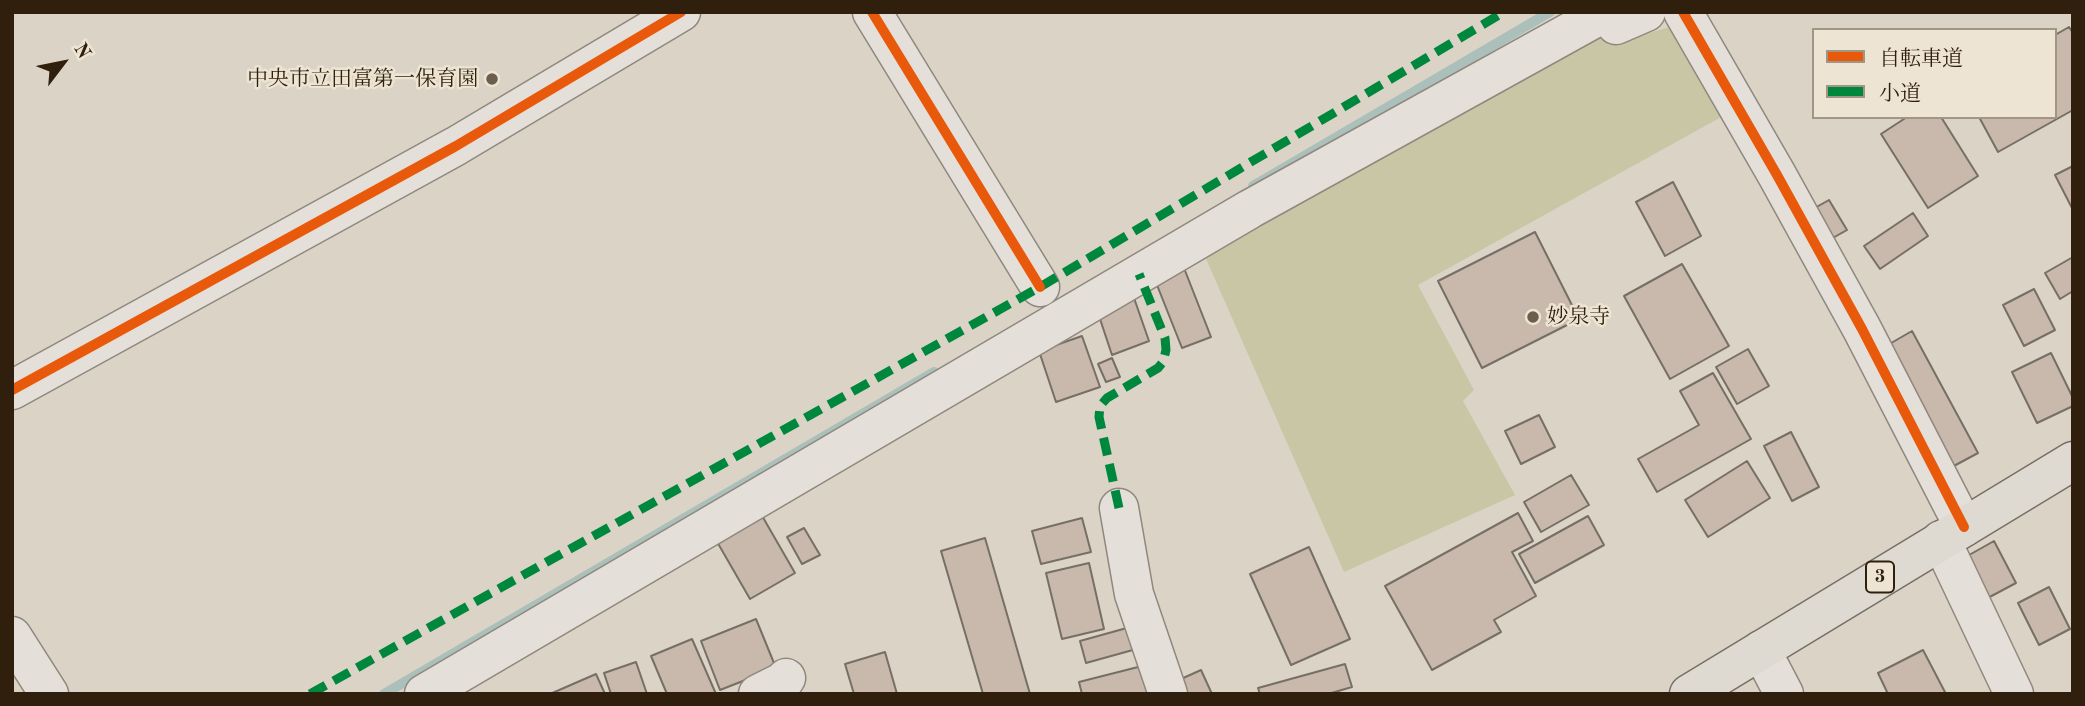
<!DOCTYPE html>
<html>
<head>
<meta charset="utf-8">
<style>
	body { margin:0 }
	#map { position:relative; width:2085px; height:706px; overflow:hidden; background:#dbd3c5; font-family:"Old Standard TT","Noto Serif JP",serif }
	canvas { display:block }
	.frame { position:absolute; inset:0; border:14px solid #2f1f0c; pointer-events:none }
	.legend { position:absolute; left:1812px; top:28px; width:245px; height:91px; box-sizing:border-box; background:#ede4d3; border:2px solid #a19583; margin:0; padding:9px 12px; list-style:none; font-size:21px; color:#2f1f0c }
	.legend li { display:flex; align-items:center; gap:14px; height:35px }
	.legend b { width:35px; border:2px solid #a19583 }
	.north { position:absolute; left:28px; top:28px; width:70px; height:70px; -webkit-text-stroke:5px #ede4d3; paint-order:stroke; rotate:58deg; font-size:19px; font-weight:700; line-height:28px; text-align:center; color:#2f1f0c }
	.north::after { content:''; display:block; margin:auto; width:24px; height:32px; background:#2f1f0c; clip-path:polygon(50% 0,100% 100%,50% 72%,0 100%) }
</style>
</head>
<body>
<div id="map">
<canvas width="2085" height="706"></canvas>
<div class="frame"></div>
<ul class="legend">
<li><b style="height:9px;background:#e8590c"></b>自転車道</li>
<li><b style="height:9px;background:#00873e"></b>小道</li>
</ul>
<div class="north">N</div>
</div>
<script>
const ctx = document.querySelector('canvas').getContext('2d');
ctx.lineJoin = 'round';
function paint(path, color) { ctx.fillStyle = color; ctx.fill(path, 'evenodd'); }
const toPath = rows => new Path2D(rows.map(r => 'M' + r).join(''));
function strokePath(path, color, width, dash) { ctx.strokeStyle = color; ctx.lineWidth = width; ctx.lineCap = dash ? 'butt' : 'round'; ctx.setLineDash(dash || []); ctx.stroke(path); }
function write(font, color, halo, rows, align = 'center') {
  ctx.font = font + ' "Old Standard TT","Noto Serif JP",serif'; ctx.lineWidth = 5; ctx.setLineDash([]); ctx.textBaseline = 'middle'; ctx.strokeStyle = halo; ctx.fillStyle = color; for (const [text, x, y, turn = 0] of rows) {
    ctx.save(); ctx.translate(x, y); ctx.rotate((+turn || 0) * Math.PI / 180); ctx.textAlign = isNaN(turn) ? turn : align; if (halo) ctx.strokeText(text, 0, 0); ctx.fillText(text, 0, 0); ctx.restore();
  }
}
paint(toPath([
	[1673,26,1723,116,1418,285,1474,390,1463,401,1515,495,1344,572,1203,252,1602,28,1612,44]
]), '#c9c6a6');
strokePath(toPath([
	[1253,186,1550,12],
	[384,694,934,372]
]), '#abc0ba', 10);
const building = toPath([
	[2069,27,2073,33,2073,110,1998,152,1979,117,2055,117,2055,35,2069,27],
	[1907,117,1941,117,1978,176,1928,208,1881,134,1907,117],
	[2073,166,2073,210,2055,175,2073,166],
	[1673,182,1701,236,1665,256,1636,202,1673,182],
	[1829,200,1847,230,1831,239,1813,209,1829,200],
	[1913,213,1928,236,1880,269,1864,246,1913,213],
	[1535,232,1579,319,1482,368,1438,281,1535,232],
	[2073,257,2073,291,2060,299,2045,273,2073,257],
	[1682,264,1729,346,1670,379,1624,296,1682,264],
	[1184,268,1211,337,1182,348,1155,280,1184,268],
	[2034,289,2055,330,2024,346,2003,305,2034,289],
	[1134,298,1149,341,1112,355,1097,310,1134,298],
	[1912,331,1978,453,1952,467,1886,346,1912,331],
	[1082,336,1100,387,1056,402,1039,351,1082,336],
	[1748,349,1769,386,1737,404,1716,367,1748,349],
	[2051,353,2073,398,2073,406,2037,423,2012,372,2051,353],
	[1112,358,1120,377,1106,382,1098,364,1112,358],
	[1713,373,1751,439,1657,492,1638,459,1699,425,1680,391,1713,373],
	[1539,415,1555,447,1521,464,1505,431,1539,415],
	[1791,432,1819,487,1792,501,1764,446,1791,432],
	[1747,461,1770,498,1708,537,1685,500,1747,461],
	[1571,475,1589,505,1541,532,1524,502,1571,475],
	[1518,513,1533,541,1512,552,1536,596,1494,620,1501,632,1432,670,1385,586,1518,513],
	[761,514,795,573,750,599,716,540,761,514],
	[1588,516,1604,545,1535,583,1519,554,1588,516],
	[1082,518,1091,552,1041,564,1032,531,1082,518],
	[804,528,820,555,802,564,787,537,804,528],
	[985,538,1030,694,983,694,941,551,985,538],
	[1994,541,2016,583,1984,600,1962,559,1994,541],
	[1309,547,1350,639,1291,665,1250,574,1309,547],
	[1089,563,1104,629,1062,639,1046,573,1089,563],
	[2049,587,2070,629,2039,645,2018,603,2049,587],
	[756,619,776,668,720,690,701,641,756,619],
	[1134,626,1140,648,1086,663,1080,641,1134,626],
	[692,639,716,694,667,694,651,656,692,639],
	[1923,650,1946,694,1888,694,1878,673,1923,650],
	[885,652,897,694,854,694,845,664,885,652],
	[636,662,647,694,611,694,604,673,636,662],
	[1345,664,1352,687,1328,694,1260,694,1258,688,1345,664],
	[1146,665,1153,694,1082,694,1079,682,1146,665],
	[1201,670,1212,694,1175,694,1170,684,1201,670],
	[596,674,605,694,550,694,596,674]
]);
paint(building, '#c9b8ac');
strokePath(building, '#766f65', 2);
const minor = toPath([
	[872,12,1040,287],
	[1609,12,1616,25,1646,12],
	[1683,12,1777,175,1862,329,1964,527],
	[12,390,456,146,681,12],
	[1119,508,1134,594,1168,694],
	[1941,540,2014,694],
	[12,636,49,694],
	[1761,650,1784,694],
	[424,694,1250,209,1606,12],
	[758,694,784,681,786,678]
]);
const major = toPath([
	[1689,694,2073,461]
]);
strokePath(minor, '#8f887e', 41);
strokePath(major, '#766f65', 41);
strokePath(minor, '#e4dfd8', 38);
strokePath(major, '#dedad2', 38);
strokePath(toPath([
	[1119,508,1099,417,1100,406,1107,398,1158,368,1163,362,1166,350,1165,338,1139,274],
	[310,694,1040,287,1504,12]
]), '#00873e', 9, [18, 9]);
strokePath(toPath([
	[872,12,1040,287],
	[1683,12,1777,175,1862,329,1964,527],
	[12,390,456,146,681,12]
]), '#e8590c', 10);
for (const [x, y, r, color] of [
	[492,79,7,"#6b5e4d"],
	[1533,317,7,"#6b5e4d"]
]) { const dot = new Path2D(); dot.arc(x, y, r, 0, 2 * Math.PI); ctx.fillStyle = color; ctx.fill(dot); strokePath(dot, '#ede4d3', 2.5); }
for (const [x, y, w] of [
	[1880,577,28]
]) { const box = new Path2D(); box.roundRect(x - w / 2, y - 15.5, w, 31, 5); ctx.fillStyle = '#ede4d3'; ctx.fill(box); strokePath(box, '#2f1f0c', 2); }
write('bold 19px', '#2f1f0c', null, [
	["3",1880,577]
]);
write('21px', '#2f1f0c', '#ede4d3', [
	["中央市立田富第一保育園",478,79],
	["妙泉寺",1547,317,"left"]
], 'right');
</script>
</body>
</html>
